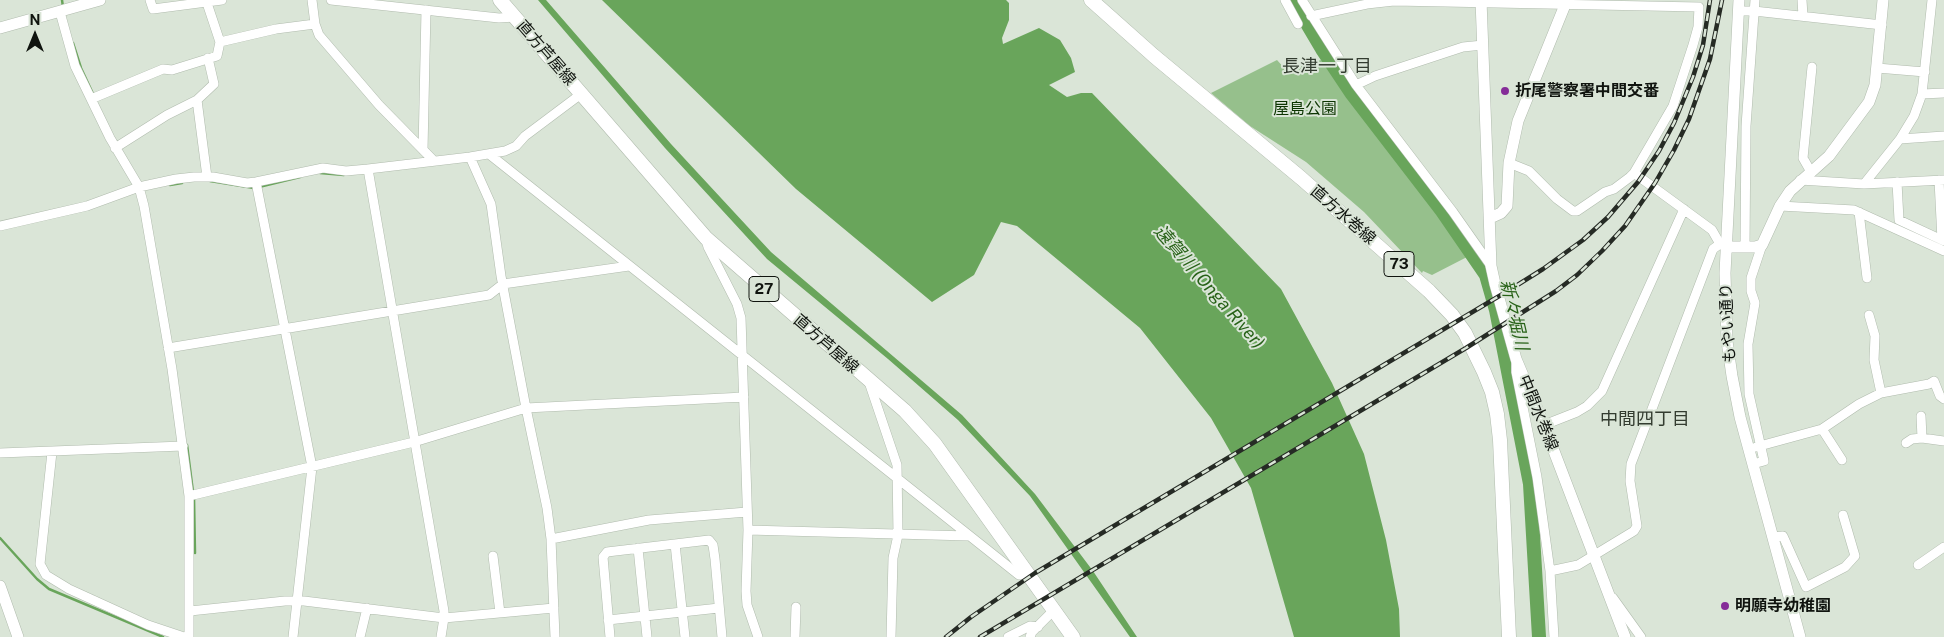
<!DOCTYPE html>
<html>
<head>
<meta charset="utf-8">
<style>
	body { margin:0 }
	#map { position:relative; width:1944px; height:637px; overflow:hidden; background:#dae5d7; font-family:"Public Sans",sans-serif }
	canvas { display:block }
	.north { position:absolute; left:10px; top:10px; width:50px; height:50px; -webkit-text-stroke:4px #dae5d7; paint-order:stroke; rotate:0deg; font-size:14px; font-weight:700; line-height:20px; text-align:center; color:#10140f }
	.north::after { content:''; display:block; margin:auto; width:18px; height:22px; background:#10140f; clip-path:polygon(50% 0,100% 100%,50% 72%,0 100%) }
</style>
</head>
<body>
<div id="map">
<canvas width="1944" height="637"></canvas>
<div class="north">N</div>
</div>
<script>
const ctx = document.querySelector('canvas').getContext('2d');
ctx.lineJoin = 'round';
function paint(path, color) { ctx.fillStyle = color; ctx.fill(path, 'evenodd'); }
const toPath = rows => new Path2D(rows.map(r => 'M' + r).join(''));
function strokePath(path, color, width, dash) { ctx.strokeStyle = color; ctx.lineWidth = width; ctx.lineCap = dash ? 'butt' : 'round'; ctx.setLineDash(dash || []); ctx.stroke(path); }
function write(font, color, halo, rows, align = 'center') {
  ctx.font = font + ' "Public Sans","Noto Sans JP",sans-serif'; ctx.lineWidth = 4; ctx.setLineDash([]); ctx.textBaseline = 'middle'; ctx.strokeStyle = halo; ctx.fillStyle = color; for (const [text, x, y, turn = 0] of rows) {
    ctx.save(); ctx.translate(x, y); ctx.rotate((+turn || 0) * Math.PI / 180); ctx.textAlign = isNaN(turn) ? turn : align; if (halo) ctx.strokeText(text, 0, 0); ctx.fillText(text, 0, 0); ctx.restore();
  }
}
paint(toPath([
	[1277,60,1286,70,1321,60,1394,151,1467,257,1432,275,1423,271,1422,273,1364,212,1306,162,1250,126,1211,93]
]), '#96c08c');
paint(toPath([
	[538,0,546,0,671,144,771,252,962,415,1035,494,1093,571,1137,637,1130,637,1030,496,958,420,888,359,767,259,665,148],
	[602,0,1006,0,1009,3,1009,20,1002,38,1003,44,1039,28,1060,40,1071,58,1075,72,1049,85,1067,97,1081,93,1092,93,1281,289,1332,383,1364,454,1386,540,1399,609,1400,637,1294,637,1251,488,1211,418,1140,328,1017,226,1001,222,974,275,932,302,796,189]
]), '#69a55b');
strokePath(toPath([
	[62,0,63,7],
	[73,43,81,68,94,96],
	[320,173,344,175],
	[210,181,254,188],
	[170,185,182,183],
	[259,187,300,177],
	[187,445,193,492],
	[194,497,195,553],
	[0,538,37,579,49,589,163,637]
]), '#69a55b', 2.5);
strokePath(toPath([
	[1293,0,1322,49,1352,94,1442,211,1486,275,1496,310,1530,484,1539,637]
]), '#69a55b', 14);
const street = toPath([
	[150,0,153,9,222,0],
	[312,0,315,24,319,35,379,105,434,161],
	[331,0,499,18,515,17],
	[1285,0,1298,24],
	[1302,0,1356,85,1453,212,1491,266],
	[1802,0,1803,16],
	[1738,11,1754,11,1882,25],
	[60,12,75,66,110,138,139,187,144,206,172,369,189,496,189,637],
	[1311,16,1367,4,1394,1,1699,7,1698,27,1693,45,1673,106,1634,173,1630,177,1614,189,1605,192,1577,211,1573,211,1557,199,1529,171,1509,163],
	[220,42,276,29,315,24],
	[1877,68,1925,72],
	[1356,85,1375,76,1463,47,1483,45],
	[1922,94,1944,93],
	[91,99,163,69,172,70,217,56,220,42,206,0],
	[197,100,207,177],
	[1900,139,1944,136],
	[115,148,167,115,197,100,214,84,208,58],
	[423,150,426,10],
	[489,154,1019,575,1027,575],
	[470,157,491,204,501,276,526,408,547,508,551,539,555,637],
	[368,169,444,611,444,618,441,637],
	[1811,172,1803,158,1812,67],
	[1634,173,1712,230,1720,244,1724,246],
	[1800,180,1864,184,1944,180],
	[1939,180,1942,240],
	[256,182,312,467,293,637],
	[1897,182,1899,220,1944,241],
	[1864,184,1900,139,1914,116,1922,94,1932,0],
	[1780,206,1854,210,1944,251],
	[1859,212,1867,278],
	[0,226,87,206,139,187,176,179,194,177,213,177,247,183,256,182,323,168,346,171,368,169,470,157,505,151,516,146,525,136,581,94],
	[706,240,708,247,737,304,741,318,748,530,746,591,747,605,758,637],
	[1745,247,1746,126,1755,0],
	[1869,315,1875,336,1874,360,1881,393],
	[168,348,489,295,503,284,629,266],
	[1516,363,1516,372,1537,477,1550,571,1554,637],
	[869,382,897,465,898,535,893,558,891,637],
	[1921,416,1922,438],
	[1544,425,1577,412,1587,406,1602,391,1684,209],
	[1822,429,1842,460],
	[1906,443,1912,439,1922,438,1944,441],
	[1756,447,1822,429,1859,404,1881,393,1929,384,1934,381,1940,396,1944,399],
	[52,452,40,564,46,575,69,589,148,625,184,637],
	[0,453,183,446],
	[1753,464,1764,461,1749,394,1748,344,1755,303,1751,291,1751,278,1762,245],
	[189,496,414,442,526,408,744,397],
	[748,530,969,536],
	[1773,537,1783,536,1806,587,1845,567,1855,556,1843,515],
	[551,539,649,520,747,512],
	[675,544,685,637],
	[638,548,647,637],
	[493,556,500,613],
	[1918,565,1944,547],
	[1550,571,1578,565,1634,531,1637,526,1630,481,1631,464,1713,249,1720,244],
	[1613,598,1641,637],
	[190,611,285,601,304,601,444,618,554,608],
	[608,620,719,608],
	[360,637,367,608],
	[610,637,603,557,607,552,709,540,713,545,715,559,722,637],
	[795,637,796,607],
	[1008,637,1030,626,1038,627],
	[1030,637,1032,632,1053,611]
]);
const secondary = toPath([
	[1481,0,1491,266,1495,284,1516,359,1544,425,1625,637],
	[1739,0,1725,273,1727,341,1732,376,1740,417,1800,637],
	[0,28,100,0],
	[1490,218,1501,213,1507,206,1509,163,1518,121,1567,0],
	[1726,247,1755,247,1762,245,1780,206,1790,191,1829,156,1869,102,1875,85,1883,0],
	[0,586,18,637]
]);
const primary = toPath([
	[500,0,706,238,905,411,935,444,1073,637],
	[1091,0,1154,56,1301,178,1429,291,1452,315,1465,333,1484,372,1492,392,1497,414,1500,440,1509,637]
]);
strokePath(street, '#b0bbad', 10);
strokePath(secondary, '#b0bbad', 12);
strokePath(primary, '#b0bbad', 15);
strokePath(street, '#fff', 9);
strokePath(secondary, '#fff', 11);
strokePath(primary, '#fff', 14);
const rail = toPath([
	[946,637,971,617,1035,573,1511,289,1543,269,1583,240,1608,217,1638,182,1659,151,1674,123,1693,77,1703,45,1710,0],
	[980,637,1466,348,1556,291,1577,275,1602,251,1625,226,1655,183,1674,150,1689,119,1710,59,1722,0]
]);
strokePath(rail, '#262b25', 4.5);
strokePath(rail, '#dae5d7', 2.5, [8]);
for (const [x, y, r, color] of [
	[1505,91,5,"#852c98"],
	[1725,606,5,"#852c98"]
]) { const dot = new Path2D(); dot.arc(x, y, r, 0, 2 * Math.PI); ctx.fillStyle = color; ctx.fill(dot); strokePath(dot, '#dae5d7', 2); }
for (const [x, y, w] of [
	[1399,264,30],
	[764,289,30]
]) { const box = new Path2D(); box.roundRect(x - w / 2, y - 12.5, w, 25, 4); ctx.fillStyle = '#dae5d7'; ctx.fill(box); strokePath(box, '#10140f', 1); }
write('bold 15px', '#10140f', null, [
	["73",1399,264],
	["27",764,289]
]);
write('16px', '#10140f', '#dae5d7', [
	["直方芦屋線",546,53,49],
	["直方水巻線",1343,215,41],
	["もやい通り",1728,323,-93],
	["直方芦屋線",826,344,41],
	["中間水巻線",1538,413,68]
]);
write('bold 16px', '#10140f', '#dae5d7', [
	["折尾警察署中間交番",1515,91],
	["明願寺幼稚園",1735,606]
], 'left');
write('16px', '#0c3501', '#dae5d7', [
	["屋島公園",1305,109]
]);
write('18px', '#333c30', '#dae5d7', [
	["長津一丁目",1327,66],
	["中間四丁目",1645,419]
]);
write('italic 18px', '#286218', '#dae5d7', [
	["遠賀川 (Onga River)",1209,287,49],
	["新々堀川",1514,315,77]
]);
</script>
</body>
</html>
